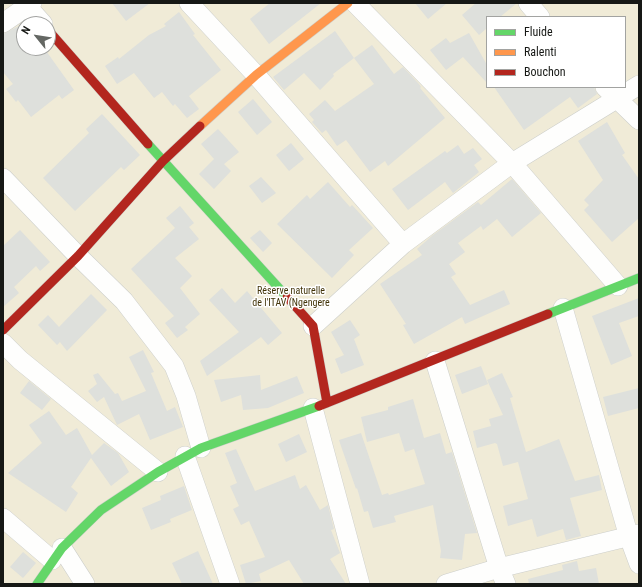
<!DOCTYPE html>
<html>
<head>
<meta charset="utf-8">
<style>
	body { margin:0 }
	#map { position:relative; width:642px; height:587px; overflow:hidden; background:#f6f9f4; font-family:"Roboto Condensed",sans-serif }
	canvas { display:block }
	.frame { position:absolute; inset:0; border:4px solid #161815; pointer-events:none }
	.legend { position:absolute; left:486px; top:16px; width:140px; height:72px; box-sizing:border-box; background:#fff; border:1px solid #a2a3a1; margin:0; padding:5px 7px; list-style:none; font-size:12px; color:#161815 }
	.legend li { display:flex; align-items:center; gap:8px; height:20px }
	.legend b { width:20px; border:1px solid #a2a3a1 }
	.north { position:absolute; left:16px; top:16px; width:40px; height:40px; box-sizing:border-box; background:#fff; border:1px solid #a2a3a1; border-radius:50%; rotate:300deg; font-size:11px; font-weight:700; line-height:16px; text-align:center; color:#161815 }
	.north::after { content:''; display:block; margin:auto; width:14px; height:18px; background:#646763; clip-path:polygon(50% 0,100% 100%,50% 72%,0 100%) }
</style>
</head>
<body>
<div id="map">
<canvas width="642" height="587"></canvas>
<div class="frame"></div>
<ul class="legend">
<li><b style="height:5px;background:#63d668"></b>Fluide</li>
<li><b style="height:5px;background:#ff974d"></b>Ralenti</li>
<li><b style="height:5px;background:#b3261e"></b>Bouchon</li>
</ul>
<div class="north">N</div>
</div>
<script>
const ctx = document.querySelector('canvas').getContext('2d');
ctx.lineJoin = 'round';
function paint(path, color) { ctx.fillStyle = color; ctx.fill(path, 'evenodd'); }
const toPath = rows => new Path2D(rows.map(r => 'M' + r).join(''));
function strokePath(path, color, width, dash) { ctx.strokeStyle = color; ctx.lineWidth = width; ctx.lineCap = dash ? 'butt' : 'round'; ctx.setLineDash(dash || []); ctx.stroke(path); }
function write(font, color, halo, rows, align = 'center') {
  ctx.font = font + ' "Roboto Condensed",sans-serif'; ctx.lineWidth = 3; ctx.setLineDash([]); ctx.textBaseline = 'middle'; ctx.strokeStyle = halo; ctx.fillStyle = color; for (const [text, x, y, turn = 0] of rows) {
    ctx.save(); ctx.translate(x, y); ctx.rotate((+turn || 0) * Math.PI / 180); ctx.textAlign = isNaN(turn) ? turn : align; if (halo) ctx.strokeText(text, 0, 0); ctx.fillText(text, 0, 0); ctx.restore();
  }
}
paint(toPath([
	[3,3,639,3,639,584,3,584],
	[487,17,625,17,625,87,487,87],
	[24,24,48,24,48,48,24,48]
]), '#f0ebd7');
paint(toPath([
	[112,3,150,3,126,21],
	[270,3,321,3,269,44,250,19],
	[415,3,447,3,428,19],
	[476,3,517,3,500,17,487,17,487,28,479,35,462,15],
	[179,12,195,34,193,35,221,70,189,96,199,109,187,118,175,104,173,106,162,92,154,98,134,73,117,84,105,66,118,57,119,59,149,35,166,26,164,24],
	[25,23,24,48,44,48,74,90,62,99,59,95,31,117,18,100,16,102,6,89,13,84,3,72,3,34],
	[335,31,354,58,333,74,334,76,320,90,304,73,284,90,273,77],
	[469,33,487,65,487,83,463,57,446,70,430,50,446,38,450,43],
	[372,45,394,74,403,67,419,84,421,87,420,88,445,118,388,166,385,161,370,172,346,140,337,146,326,130,322,133,312,122,314,120,309,114,325,100,335,111,374,84,354,58],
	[494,87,594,87,597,94,578,108,570,97,524,130],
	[253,99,272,122,257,135,238,112],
	[102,114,140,155,124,170,121,167,75,211,43,178,89,133,86,129],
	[607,122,625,153,622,155,639,179,639,218,612,242,584,210,589,205,584,200,603,180,578,141],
	[218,129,239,152,224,164,231,171,214,189,199,174,214,159,201,144],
	[291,143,304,159,289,171,276,155],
	[458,145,464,154,473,148,482,159,474,165,479,172,453,193,445,182,408,210,392,189,445,151,447,153],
	[261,177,276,193,262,203,249,186],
	[512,179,541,213,512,237,497,219,483,230,481,226,458,243,465,252,449,264,456,274,451,277,470,305,504,290,510,304,465,324,462,317,414,344,403,325,406,324,380,284,422,255,417,249,433,235,478,202,481,205],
	[328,182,350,207,352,205,373,228,349,250,354,255,332,278,277,224,307,195,310,199],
	[180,206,194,223,189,227,199,239,175,258,192,276,180,288,200,314,185,327,188,330,177,338,165,323,174,316,131,269,175,228,166,218],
	[20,230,50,262,40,271,36,266,14,287,19,293,3,307,3,246],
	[260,230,272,243,263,252,250,238],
	[222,288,235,303,247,291,282,333,268,345,261,337,207,376,200,361,239,332,209,300],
	[91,294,107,310,67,351,60,342,57,345,38,325,48,315,59,327],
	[639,298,639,316,619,323,632,356,611,365,592,316],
	[350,320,360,335,354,339,364,365,341,374,335,359,344,355,331,332],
	[143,350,154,372,151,373,167,411,175,407,183,427,150,440,139,414,117,425,104,397,97,402,88,391,97,384,93,375,98,373,115,394,118,393,122,401,146,391,129,357],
	[481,366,488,384,462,394,455,375],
	[502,373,513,397,510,398,526,452,559,439,575,481,599,475,602,490,570,498,581,536,566,540,563,529,537,537,532,519,508,526,503,506,528,499,518,462,503,466,497,444,495,443,477,448,473,431,491,426,489,419,503,415,487,380],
	[260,375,261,390,297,376,304,393,268,408,243,410,241,395,221,402,214,380],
	[29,381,51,399,42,410,20,393],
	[639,388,639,408,608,416,603,397],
	[413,399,424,438,440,433,446,454,452,452,477,533,465,534,462,560,440,558,441,551,433,505,394,516,396,522,373,528,368,511,364,512,357,488,356,489,342,449,339,440,361,433,382,495,388,493,389,495,425,484,414,449,405,452,399,433,367,442,361,417,388,410,388,407],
	[49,411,66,435,77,428,92,455,104,443,118,453,129,472,111,486,91,458,71,487,78,493,66,512,8,473,42,443,29,425],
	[299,434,307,452,286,462,278,444],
	[236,449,255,491,295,475,300,489,306,485,320,510,328,505,334,529,331,530,340,553,330,559,346,584,304,584,289,560,259,574,261,581,246,584,240,565,265,557,249,521,241,525,233,509,239,506,230,486,237,483,225,453],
	[184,486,192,510,170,519,171,522,151,530,142,508,161,500,160,496],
	[198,551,213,584,182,584,172,563],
	[23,552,36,563,23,578,10,567],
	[577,561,579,571,596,568,599,584,529,584,528,579,563,570,562,565]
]), '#dee0dc');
const street = toPath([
	[189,3,256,75,403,244],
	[355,3,512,163,618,286],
	[528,3,540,17],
	[27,6,43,24],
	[3,23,32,3],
	[605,87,639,120],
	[3,178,78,256,124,301,174,366,186,396,201,448],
	[563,308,629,537,639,564],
	[313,326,403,244,512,163,639,85],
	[3,343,20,360,158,472],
	[435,361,499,568,506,584],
	[313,408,360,584],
	[185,456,230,584],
	[3,518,52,560],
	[62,548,85,584],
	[446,584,499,568,639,534]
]);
const fast = toPath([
	[148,144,287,297],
	[548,314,639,278],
	[37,584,62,548,101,510,158,472,201,448,319,406]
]);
const slow = toPath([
	[200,126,256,75,348,3]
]);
const jam = toPath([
	[48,30,148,144],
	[287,297,313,326,327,403],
	[3,330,78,256,163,161,200,126],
	[319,406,548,314]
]);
strokePath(street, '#cdcfcb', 20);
strokePath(fast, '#cdcfcb', 10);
strokePath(slow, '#cdcfcb', 10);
strokePath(jam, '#cdcfcb', 10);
strokePath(street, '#fefefd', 19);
strokePath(fast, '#63d668', 9);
strokePath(slow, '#ff974d', 9);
strokePath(jam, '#b3261e', 9);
write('10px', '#413308', '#fff', [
	["Réserve naturelle",291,291],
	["de l'ITAV (Ngengere",291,303]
]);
</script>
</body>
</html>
